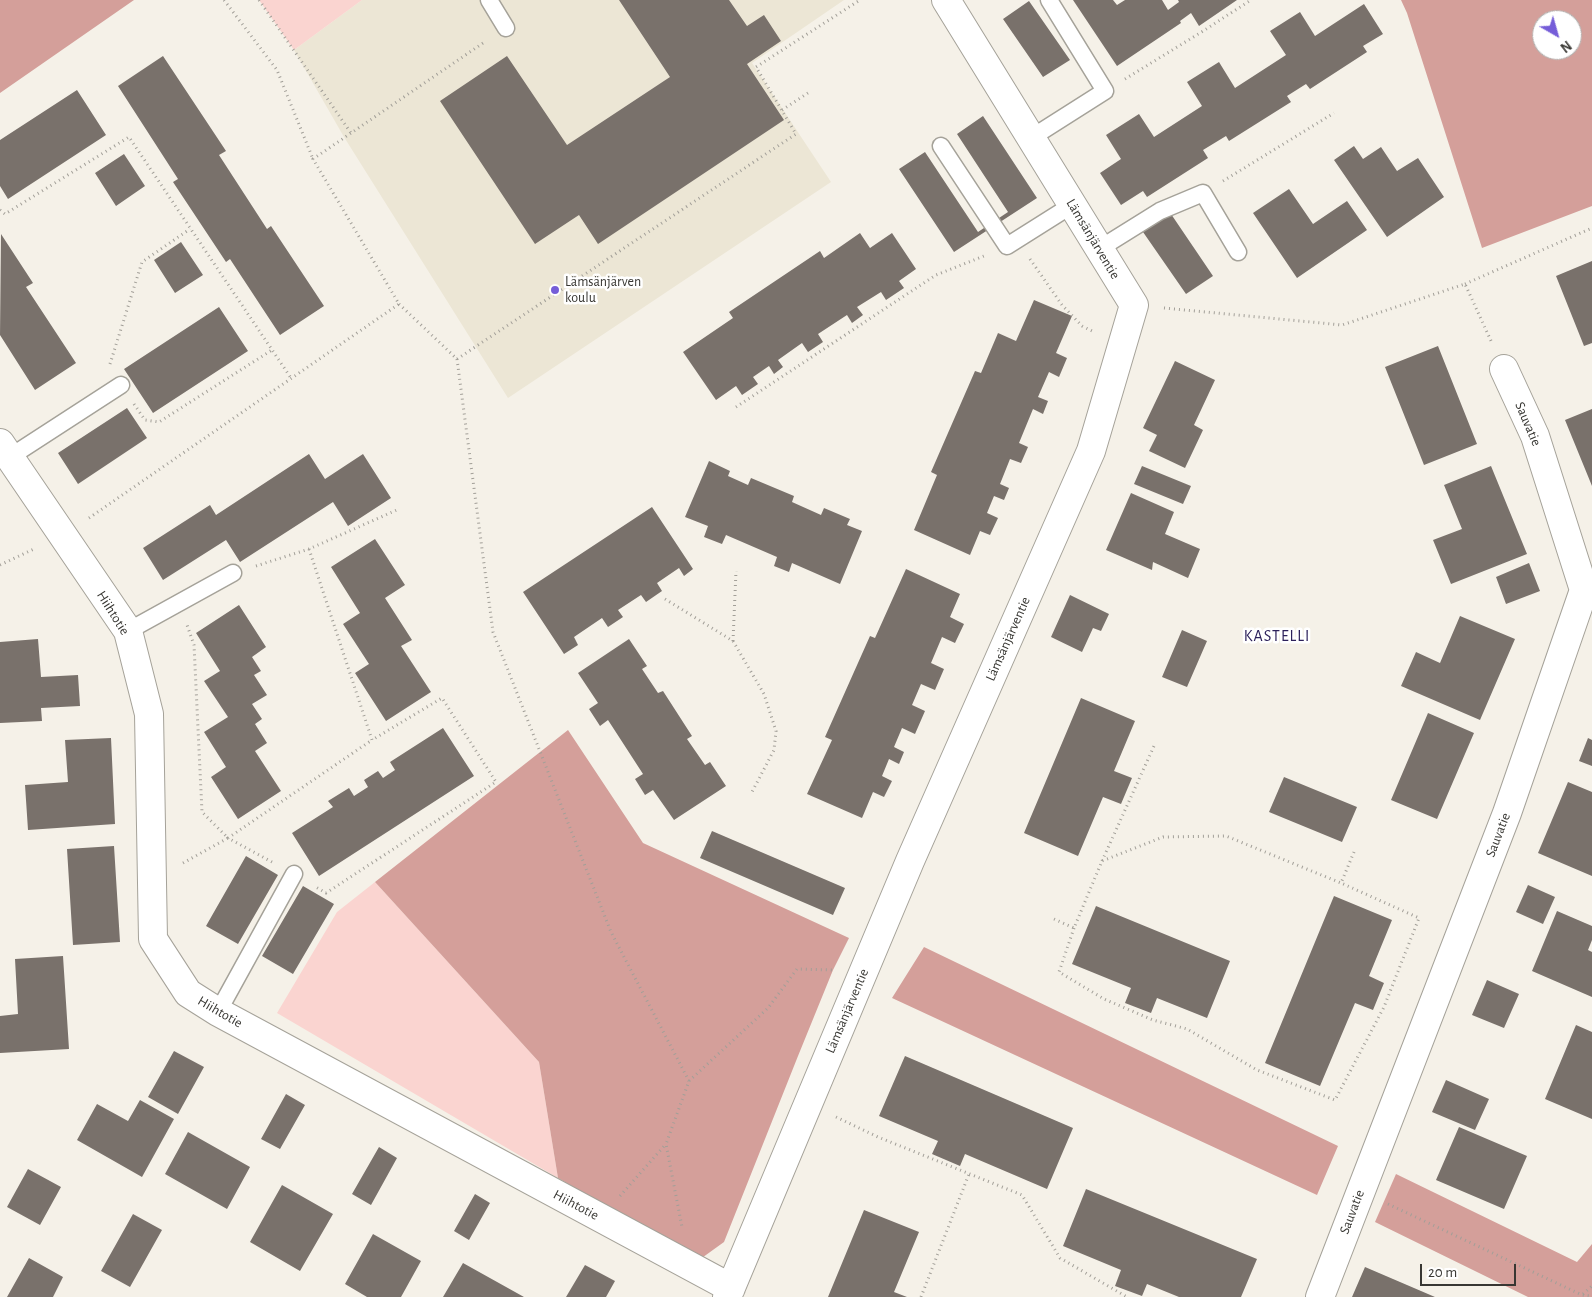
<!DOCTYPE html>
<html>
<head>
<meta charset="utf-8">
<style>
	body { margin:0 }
	#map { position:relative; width:1592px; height:1297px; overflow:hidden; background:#f5f1e8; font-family:"Alegreya Sans",sans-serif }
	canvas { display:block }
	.north { position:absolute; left:1532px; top:10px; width:50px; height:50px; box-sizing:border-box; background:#fff; border:1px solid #afafad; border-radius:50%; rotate:142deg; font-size:14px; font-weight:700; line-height:20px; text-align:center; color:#383733 }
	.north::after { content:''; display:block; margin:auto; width:18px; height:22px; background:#755dd8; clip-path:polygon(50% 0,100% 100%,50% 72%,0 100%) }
	.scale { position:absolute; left:1420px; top:1264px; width:96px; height:22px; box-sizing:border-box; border:2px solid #383733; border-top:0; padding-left:6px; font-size:15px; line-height:18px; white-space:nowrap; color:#383733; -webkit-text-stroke:4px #fff; paint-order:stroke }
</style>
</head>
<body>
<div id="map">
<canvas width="1592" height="1297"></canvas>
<div class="north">N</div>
<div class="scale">20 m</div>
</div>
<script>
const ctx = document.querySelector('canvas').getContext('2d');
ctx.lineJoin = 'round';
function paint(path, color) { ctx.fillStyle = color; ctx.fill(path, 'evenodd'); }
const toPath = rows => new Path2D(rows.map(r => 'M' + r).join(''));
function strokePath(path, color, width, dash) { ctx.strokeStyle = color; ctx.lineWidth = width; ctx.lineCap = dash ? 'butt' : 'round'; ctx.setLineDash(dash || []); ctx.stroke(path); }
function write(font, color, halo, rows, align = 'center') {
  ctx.font = font + ' "Alegreya Sans",sans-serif'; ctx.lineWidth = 5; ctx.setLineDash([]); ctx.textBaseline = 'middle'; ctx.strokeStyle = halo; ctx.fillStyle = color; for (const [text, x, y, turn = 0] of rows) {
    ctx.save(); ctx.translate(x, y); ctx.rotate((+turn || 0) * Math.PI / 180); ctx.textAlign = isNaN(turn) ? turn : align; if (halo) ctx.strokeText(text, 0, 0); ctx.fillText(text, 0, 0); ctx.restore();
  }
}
paint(toPath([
	[362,0,844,0,752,63,831,182,508,398,344,137,294,50]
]), '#ece6d5');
paint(toPath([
	[259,0,362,0,294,50],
	[375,882,539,1062,558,1178,277,1013,337,912]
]), '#fad4d0');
paint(toPath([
	[0,0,134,0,0,93],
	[1401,0,1592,0,1592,206,1482,248,1407,13],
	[1542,20,1572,20,1572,50,1542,50],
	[568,730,643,843,849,938,833,970,798,1056,724,1242,699,1260,558,1178,539,1062,375,882],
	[924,947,1338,1146,1317,1195,892,998],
	[1396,1174,1577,1262,1592,1244,1592,1297,1528,1297,1375,1222]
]), '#d49f9a');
paint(toPath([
	[619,0,729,0,747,26,764,15,781,41,747,64,784,120,598,244,579,215,535,244,440,101,507,56,567,145,670,77],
	[1073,0,1113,0,1117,5,1125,0,1162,0,1168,10,1179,2,1178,0,1237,0,1199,26,1191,13,1180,21,1181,23,1117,66],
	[1029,1,1070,60,1043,77,1003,19],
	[1364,4,1383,34,1363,46,1367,52,1310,89,1306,84,1287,96,1291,102,1229,141,1226,136,1203,150,1208,158,1147,197,1143,191,1121,205,1100,173,1121,159,1106,135,1139,114,1154,137,1202,106,1187,82,1219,62,1235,88,1286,55,1270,31,1300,12,1315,36],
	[163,56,226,151,219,155,267,229,271,226,324,306,280,335,230,259,226,262,173,182,178,179,118,86],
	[77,90,106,135,8,199,0,186,0,140],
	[983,116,1037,198,954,252,899,169,925,152,978,232,1008,212,957,134],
	[1354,146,1363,159,1381,147,1397,171,1418,158,1444,197,1387,237,1334,160],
	[124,154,145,186,116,206,95,173],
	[1289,189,1313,224,1347,201,1367,230,1297,278,1253,213],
	[1171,214,1213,276,1186,294,1143,232],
	[860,233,870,248,892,233,916,269,899,281,904,288,886,300,881,292,857,307,863,315,852,323,847,315,818,334,823,342,808,352,802,343,778,360,783,367,774,374,769,366,753,377,758,384,742,395,736,386,716,400,683,352,733,318,729,312,820,251,824,258],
	[1,234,33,283,26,287,76,363,35,390,0,335],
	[181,242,203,275,175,293,154,260],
	[1592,261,1592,343,1584,346,1556,276],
	[1034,300,1072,316,1056,353,1067,358,1059,377,1049,372,1038,397,1048,401,1043,414,1033,409,1019,443,1028,447,1021,463,1010,459,1000,484,1009,488,1004,500,994,496,987,513,998,518,990,535,980,531,970,555,914,530,937,475,931,472,975,371,981,373,998,333,1016,341],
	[219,307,248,351,153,413,124,369],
	[1438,346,1477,444,1424,465,1385,367],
	[1175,361,1215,380,1194,425,1203,430,1185,468,1149,451,1157,435,1143,428],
	[127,408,147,438,78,484,58,453],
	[1592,409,1592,486,1565,420],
	[309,454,325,479,363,454,391,498,348,526,333,502,240,562,226,540,163,580,143,548,210,505,216,515],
	[709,461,730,471,728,476,748,485,751,478,794,496,792,502,821,515,824,508,850,519,847,525,862,531,840,584,792,563,789,572,774,566,777,557,726,535,722,544,704,537,708,526,685,517],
	[1142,466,1191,486,1183,504,1134,484],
	[1491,466,1527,554,1451,584,1433,540,1462,529,1444,485],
	[1131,493,1174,512,1165,534,1200,549,1188,578,1153,562,1152,570,1106,550],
	[652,507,693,569,684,576,679,568,657,583,662,591,646,602,641,595,618,610,623,617,608,627,602,618,574,637,578,645,564,654,523,592],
	[375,539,405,585,385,598,412,640,401,646,431,692,386,721,355,673,369,664,343,624,360,613,331,567],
	[1529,563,1540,591,1506,604,1496,577],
	[906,569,960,594,950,617,964,624,955,643,942,637,931,663,944,669,935,690,921,684,912,705,925,711,915,734,902,728,894,747,904,752,899,764,889,759,882,776,892,781,884,797,873,792,862,818,807,794,832,740,825,737,870,636,875,638],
	[1070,595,1109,614,1101,631,1093,628,1082,652,1051,637],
	[239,605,266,647,252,657,261,671,254,675,267,695,252,704,262,719,255,724,267,743,255,751,281,791,238,819,211,777,226,767,204,732,228,717,204,681,220,671,196,633],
	[1460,616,1515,639,1480,720,1401,686,1416,652,1440,663],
	[1182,630,1207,641,1187,687,1162,677],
	[38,639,41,677,78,675,80,706,41,708,42,721,0,723,0,642],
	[629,639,647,666,642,669,658,693,663,691,692,736,687,739,705,765,710,762,726,786,674,820,653,790,645,795,635,779,643,774,608,720,600,726,589,709,598,703,578,673],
	[1081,698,1135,721,1114,771,1132,778,1121,804,1103,797,1078,856,1024,833],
	[1428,713,1474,733,1437,819,1391,800],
	[443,728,474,776,319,876,292,833,333,807,328,801,349,788,354,796,368,787,364,780,378,771,383,778,395,770,390,762],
	[111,738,115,824,28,830,25,785,68,782,65,740],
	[1588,738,1592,740,1592,766,1579,761],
	[1284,777,1357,807,1342,842,1269,812],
	[1568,782,1592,792,1592,876,1538,853],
	[712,831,845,888,833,915,700,858],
	[114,846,120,942,73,945,67,849],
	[246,856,278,875,238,944,206,926],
	[1528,885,1555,897,1543,924,1516,912],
	[303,886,334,904,293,974,262,956],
	[1334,896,1392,920,1369,976,1384,983,1373,1010,1355,1003,1320,1086,1265,1063],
	[1096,906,1230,961,1207,1018,1157,998,1151,1013,1125,1003,1131,988,1072,964],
	[1557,911,1592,926,1592,940,1588,950,1592,952,1592,997,1532,971],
	[63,956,69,1049,0,1053,0,1016,18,1014,15,959],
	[1487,980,1519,994,1504,1028,1472,1015],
	[1576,1025,1592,1032,1592,1119,1545,1099],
	[174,1051,204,1067,178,1114,148,1097],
	[905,1056,1073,1128,1047,1189,965,1154,960,1166,932,1154,938,1141,879,1116],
	[1446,1080,1489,1099,1475,1130,1432,1112],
	[286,1094,305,1105,280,1149,261,1139],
	[140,1100,174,1119,142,1177,77,1140,97,1104,128,1121],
	[1459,1127,1527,1156,1504,1209,1436,1180],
	[188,1132,250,1167,227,1209,165,1174],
	[379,1147,397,1158,371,1205,352,1194],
	[28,1169,61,1187,40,1225,7,1207],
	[282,1185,333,1214,300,1271,250,1242],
	[1086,1189,1257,1259,1241,1297,1179,1297,1147,1284,1142,1296,1115,1286,1121,1270,1063,1246],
	[475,1194,490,1203,469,1240,454,1231],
	[864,1210,919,1232,894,1292,907,1297,828,1297],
	[133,1214,162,1230,130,1287,101,1271],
	[373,1234,421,1261,401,1297,367,1297,345,1284],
	[29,1258,63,1277,53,1297,7,1297],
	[463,1263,524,1297,443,1297],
	[585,1265,615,1281,606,1297,566,1297],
	[1365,1267,1435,1297,1352,1297]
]), '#79716b');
const lane = toPath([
	[489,0,506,28],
	[1031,138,1105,91,1049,0],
	[941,146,1007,246,1072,205],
	[1099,249,1160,211,1203,193,1238,252],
	[10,457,121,385],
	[128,631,233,573],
	[218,1012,294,874]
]);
const street = toPath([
	[0,443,128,631,149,714,153,939,188,993,218,1012,731,1288],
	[727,1297,910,861,1091,451,1134,305,946,0],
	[1320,1297,1507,813,1584,590,1535,436,1504,369]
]);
strokePath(lane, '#a5a299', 19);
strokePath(street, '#a5a299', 30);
strokePath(toPath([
	[224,0,277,70,313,159],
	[259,0,351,133],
	[1125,79,1200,33,1251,0],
	[782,110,808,93],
	[1223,181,1334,113],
	[0,210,5,214,129,137,291,378],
	[1030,259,1062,305,1082,326,1094,332],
	[1465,284,1592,228],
	[399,304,457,359,796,134,756,67,860,0],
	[1164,308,1342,325,1465,284,1492,343],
	[457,359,493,632,611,932,689,1081,666,1144,682,1227],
	[110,364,142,262,190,229],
	[134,404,145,420,159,422,272,350],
	[736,407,936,275,984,256],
	[89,518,399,304,313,159,486,41],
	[309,549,372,740,442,698,496,782,326,893,314,886],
	[0,565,36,548],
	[256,566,309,549,399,509],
	[665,599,733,641,764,694,776,731,774,750,752,792],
	[733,641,736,571],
	[1102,861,1154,746],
	[272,862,228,838,372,740],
	[183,863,228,838,202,812,194,645,187,625],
	[1054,919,1074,928,1102,861,1163,837,1226,836,1341,883,1354,852],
	[1074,928,1059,972,1104,999,1153,1020,1187,1029,1257,1070,1335,1100,1384,1007,1419,918,1341,883],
	[689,1081,768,1008,797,969,833,970],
	[836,1117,878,1137,1022,1195,1060,1258,1127,1297],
	[620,1196,666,1144],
	[1388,1204,1582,1295,1592,1296],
	[1583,1294,1592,1286],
	[921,1297,969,1174]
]), '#a29f98', 3, [1, 4]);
strokePath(lane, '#fff', 16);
strokePath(street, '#fff', 28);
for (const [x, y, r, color] of [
	[555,290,5,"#755dd8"]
]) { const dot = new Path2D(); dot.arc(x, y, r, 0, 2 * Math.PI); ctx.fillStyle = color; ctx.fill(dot); strokePath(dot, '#fff', 2); }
write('14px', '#383733', '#fff', [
	["Lämsänjärventie",1093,239,59],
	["Sauvatie",1528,424,67],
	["Hiihtotie",113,613,58],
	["Lämsänjärventie",1008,639,-66],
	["Sauvatie",1498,835,-69],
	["Lämsänjärventie",847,1011,-67],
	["Hiihtotie",220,1012,30],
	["Hiihtotie",576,1205,28],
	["Sauvatie",1352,1212,-69]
]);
write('14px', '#383733', '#fff', [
	["Lämsänjärven",565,282],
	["koulu",565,298]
], 'left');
ctx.letterSpacing = '1px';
write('16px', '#2c205a', '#fff', [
	["KASTELLI",1277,636]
]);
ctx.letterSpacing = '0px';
</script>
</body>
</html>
